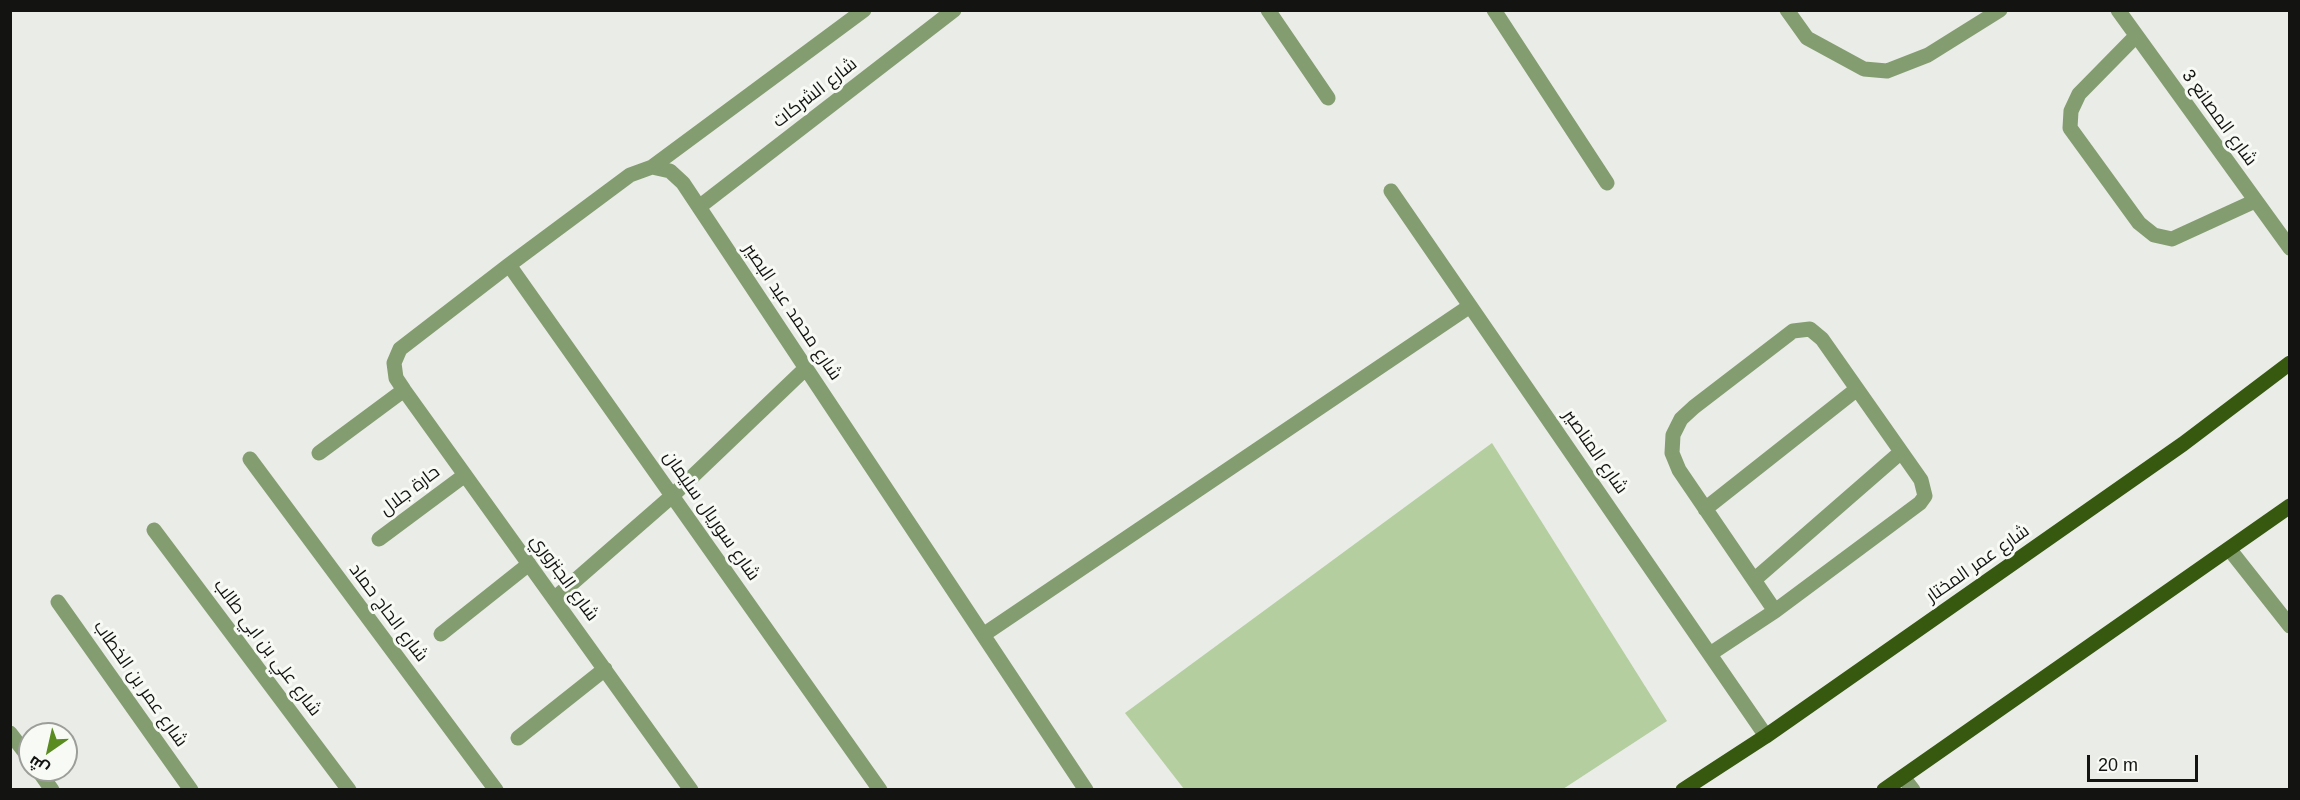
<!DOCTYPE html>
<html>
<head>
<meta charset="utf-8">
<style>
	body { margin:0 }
	#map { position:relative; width:2300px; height:800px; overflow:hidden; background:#eaece7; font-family:Helvetica,Cairo,sans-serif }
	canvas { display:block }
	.frame { position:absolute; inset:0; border:12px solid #131412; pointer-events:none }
	.north { position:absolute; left:18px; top:722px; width:60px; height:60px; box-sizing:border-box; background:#f7faf5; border:2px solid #9c9e9a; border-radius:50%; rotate:214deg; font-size:16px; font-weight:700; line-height:24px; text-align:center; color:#131412 }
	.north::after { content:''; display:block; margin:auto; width:21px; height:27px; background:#598b21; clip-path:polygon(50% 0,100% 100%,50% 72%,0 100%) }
	.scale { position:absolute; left:2087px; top:755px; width:111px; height:27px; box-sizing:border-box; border:3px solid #131412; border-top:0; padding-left:8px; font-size:18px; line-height:21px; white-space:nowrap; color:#131412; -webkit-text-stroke:4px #f7faf5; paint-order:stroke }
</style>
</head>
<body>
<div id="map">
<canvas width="2300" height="800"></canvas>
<div class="frame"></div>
<div class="north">ش</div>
<div class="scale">20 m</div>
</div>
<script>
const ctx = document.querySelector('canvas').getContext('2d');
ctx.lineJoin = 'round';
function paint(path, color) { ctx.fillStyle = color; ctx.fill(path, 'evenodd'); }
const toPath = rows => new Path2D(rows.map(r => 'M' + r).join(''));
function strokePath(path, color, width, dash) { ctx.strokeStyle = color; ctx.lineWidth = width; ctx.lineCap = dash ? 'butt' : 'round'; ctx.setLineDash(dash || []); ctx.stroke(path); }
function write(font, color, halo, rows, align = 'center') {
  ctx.font = font + ' Helvetica,Cairo,sans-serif'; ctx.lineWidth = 6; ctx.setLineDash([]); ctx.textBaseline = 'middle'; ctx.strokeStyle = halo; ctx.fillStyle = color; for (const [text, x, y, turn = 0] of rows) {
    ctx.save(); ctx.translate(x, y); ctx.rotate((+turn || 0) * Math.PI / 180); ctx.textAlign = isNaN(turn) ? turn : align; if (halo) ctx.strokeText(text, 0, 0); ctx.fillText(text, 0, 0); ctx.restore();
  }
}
paint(toPath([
	[1492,443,1667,721,1563,789,1184,789,1125,713]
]), '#b4cea0');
strokePath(toPath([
	[1268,10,1328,98],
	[1494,10,1607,183],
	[1787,10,1807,38,1864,69,1887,71,1928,55,2000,10],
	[2118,10,2290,248],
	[2136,36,2079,94,2071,111,2070,128,2139,223,2154,235,2172,239,2255,201],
	[652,167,864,10],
	[1391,191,1766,736],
	[699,207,954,10],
	[509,265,880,790],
	[319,453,404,390],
	[250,459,496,790],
	[1705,509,1857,389],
	[154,530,349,790],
	[379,539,465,475],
	[2230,550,2290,626],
	[1754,580,1901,452],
	[554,599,672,496,806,368],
	[58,602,191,790],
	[441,634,529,564],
	[983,635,1470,306],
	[1710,654,1775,611,1920,503,1925,496,1921,480,1822,339,1810,329,1793,331,1694,407,1681,419,1673,435,1672,453,1679,470,1775,611],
	[10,733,30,759],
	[518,738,605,669],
	[38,770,52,790],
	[1903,777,1913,790],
	[691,790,404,390,396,378,394,363,400,349,509,265,630,175,652,167,670,171,683,183,1086,790]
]), '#849d70', 15);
strokePath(toPath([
	[1683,790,1766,736,2183,444,2290,363],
	[1884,790,2290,506]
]), '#36580f', 15);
write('18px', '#131412', '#f7faf5', [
	["شارع الشركات",815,93,-38],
	["شارع المصانع 3",2219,118,54],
	["شارع محمد عبد البصير",792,312,56],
	["شارع المناصير",1595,452,55],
	["حارة جلال",410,491,-37],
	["شارع سوريال سليمان",711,516,55],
	["شارع عمر المختار",1978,564,-35],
	["شارع الجنزوري",564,578,54],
	["شارع الحاج حماد",388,613,53],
	["شارع علي بن ابي طالب",267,648,53],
	["شارع عمر بن الخطاب",140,684,55]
]);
</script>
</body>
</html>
